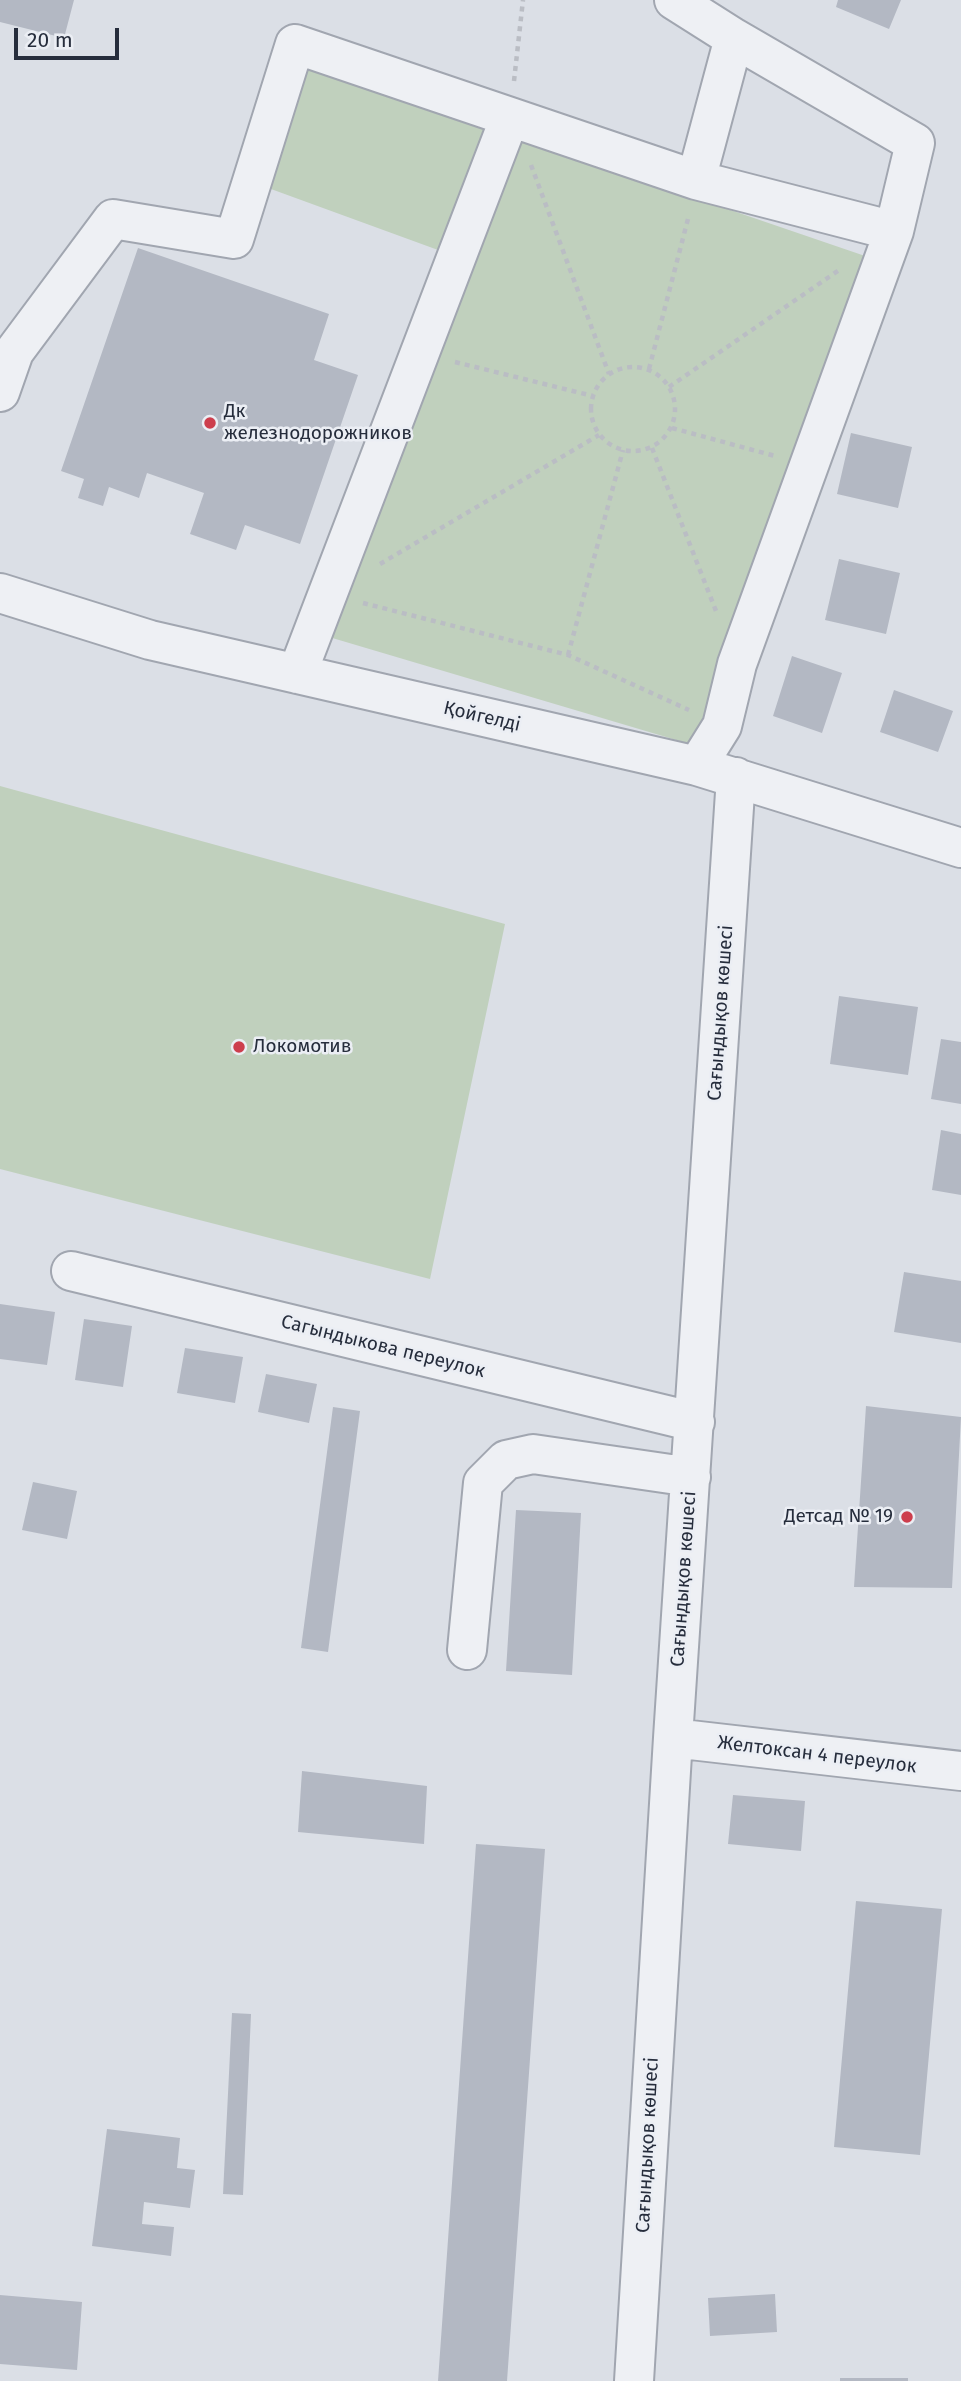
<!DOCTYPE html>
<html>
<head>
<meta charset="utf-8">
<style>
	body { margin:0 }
	#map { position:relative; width:961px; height:2381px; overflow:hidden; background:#dbdfe6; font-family:"Fira Sans",sans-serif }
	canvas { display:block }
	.scale { position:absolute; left:14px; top:28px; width:105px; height:32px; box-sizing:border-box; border:4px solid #262d3c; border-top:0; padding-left:9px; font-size:21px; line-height:24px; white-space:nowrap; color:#262d3c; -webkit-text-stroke:5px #ebeef4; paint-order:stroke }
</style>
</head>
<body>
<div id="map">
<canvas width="961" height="2381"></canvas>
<div class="scale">20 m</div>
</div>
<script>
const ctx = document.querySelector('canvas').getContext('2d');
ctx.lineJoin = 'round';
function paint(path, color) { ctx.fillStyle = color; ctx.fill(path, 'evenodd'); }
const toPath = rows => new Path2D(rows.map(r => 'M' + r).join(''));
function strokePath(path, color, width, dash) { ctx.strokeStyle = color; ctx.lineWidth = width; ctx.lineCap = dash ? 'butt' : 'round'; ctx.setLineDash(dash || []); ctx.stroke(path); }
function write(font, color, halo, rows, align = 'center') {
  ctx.font = font + ' "Fira Sans",sans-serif'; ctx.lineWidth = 5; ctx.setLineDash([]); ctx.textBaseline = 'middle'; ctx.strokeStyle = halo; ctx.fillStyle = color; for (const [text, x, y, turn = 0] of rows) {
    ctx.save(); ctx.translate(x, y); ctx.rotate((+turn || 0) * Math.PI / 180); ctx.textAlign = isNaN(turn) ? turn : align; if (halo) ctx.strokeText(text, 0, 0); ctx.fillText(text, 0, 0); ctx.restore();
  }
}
paint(toPath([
	[306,65,868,257,693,745,302,629,449,254,260,185],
	[0,786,505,924,430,1279,0,1169]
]), '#c0d0bd');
paint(toPath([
	[0,0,74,0,64,38,0,22],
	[838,0,901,0,889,29,836,7],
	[138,248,329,314,314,360,358,375,300,544,245,525,236,550,190,534,204,493,147,473,139,498,109,487,103,506,78,498,84,479,61,471],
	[851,433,912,447,898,508,837,494],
	[839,559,900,573,886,634,825,620],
	[792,656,842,673,822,733,773,716],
	[894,690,953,711,938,752,880,732],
	[839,996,918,1007,908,1075,830,1064],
	[941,1039,961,1042,961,1104,931,1099],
	[941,1130,961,1134,961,1195,932,1190],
	[904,1272,961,1281,961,1343,894,1332],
	[0,1304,55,1312,47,1365,0,1359],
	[84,1319,132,1326,123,1387,75,1380],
	[185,1348,243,1357,235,1403,177,1393],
	[266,1374,317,1384,309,1423,258,1412],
	[866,1406,961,1417,952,1588,854,1587],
	[333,1407,360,1411,328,1652,301,1648],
	[33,1482,77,1491,67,1539,22,1530],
	[516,1510,581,1513,572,1675,506,1671],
	[302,1771,427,1786,424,1844,298,1832],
	[733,1795,805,1801,801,1851,728,1844],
	[476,1844,545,1849,507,2381,438,2381],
	[856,1901,942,1909,920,2155,834,2147],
	[232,2013,251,2014,243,2195,223,2194],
	[107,2129,180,2138,177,2168,195,2170,190,2208,144,2202,142,2224,174,2227,171,2256,92,2246],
	[775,2294,777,2332,710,2336,708,2298],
	[0,2295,82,2302,77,2370,0,2364],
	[840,2378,908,2378,908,2381,840,2381]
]), '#b3b8c3');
const minor = toPath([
	[674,0,734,38,915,143,894,231,737,664,722,726,697,766],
	[696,180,734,38],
	[0,392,14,352,113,219,234,239,295,44,696,180,894,231],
	[0,593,150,640,697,766,961,848],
	[297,674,510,117],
	[71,1271,695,1422],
	[467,1650,483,1483,506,1460,533,1454,691,1477],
	[673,1738,961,1771],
	[634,2381,673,1738,736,777]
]);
strokePath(minor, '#a1a6b0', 42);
strokePath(toPath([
	[514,81,523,0],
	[531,165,609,374],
	[455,362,593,396],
	'591 409a42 42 0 1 1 84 0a42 42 0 1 1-84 0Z',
	[649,369,689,215],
	[669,387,842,268],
	[672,428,775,456],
	[652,448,716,611],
	[380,564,599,435],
	[363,603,568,655,689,710],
	[568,655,623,450]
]), '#babdc4', 4.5, [5, 5]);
strokePath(minor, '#eef0f4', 38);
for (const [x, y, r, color] of [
	[210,423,7,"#cd3e4d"],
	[239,1047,7,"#cd3e4d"],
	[907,1517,7,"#cd3e4d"]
]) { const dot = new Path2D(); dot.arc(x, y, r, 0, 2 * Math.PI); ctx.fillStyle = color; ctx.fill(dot); strokePath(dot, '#ebeef4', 2.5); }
write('19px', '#262d3c', '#ebeef4', [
	["Дк",224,412],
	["железнодорожников",224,434],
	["Локомотив",253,1047],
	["Детсад № 19",893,1517,"right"]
], 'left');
write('19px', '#262d3c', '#ebeef4', [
	["Қойгелді",482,717,13],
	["Сағындықов көшесі",721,1013,-86],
	["Сагындыкова переулок",383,1347,14],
	["Сағындықов көшесі",684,1579,-86],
	["Желтоксан 4 переулок",817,1755,7],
	["Сағындықов көшесі",648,2145,-87]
]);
</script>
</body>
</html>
